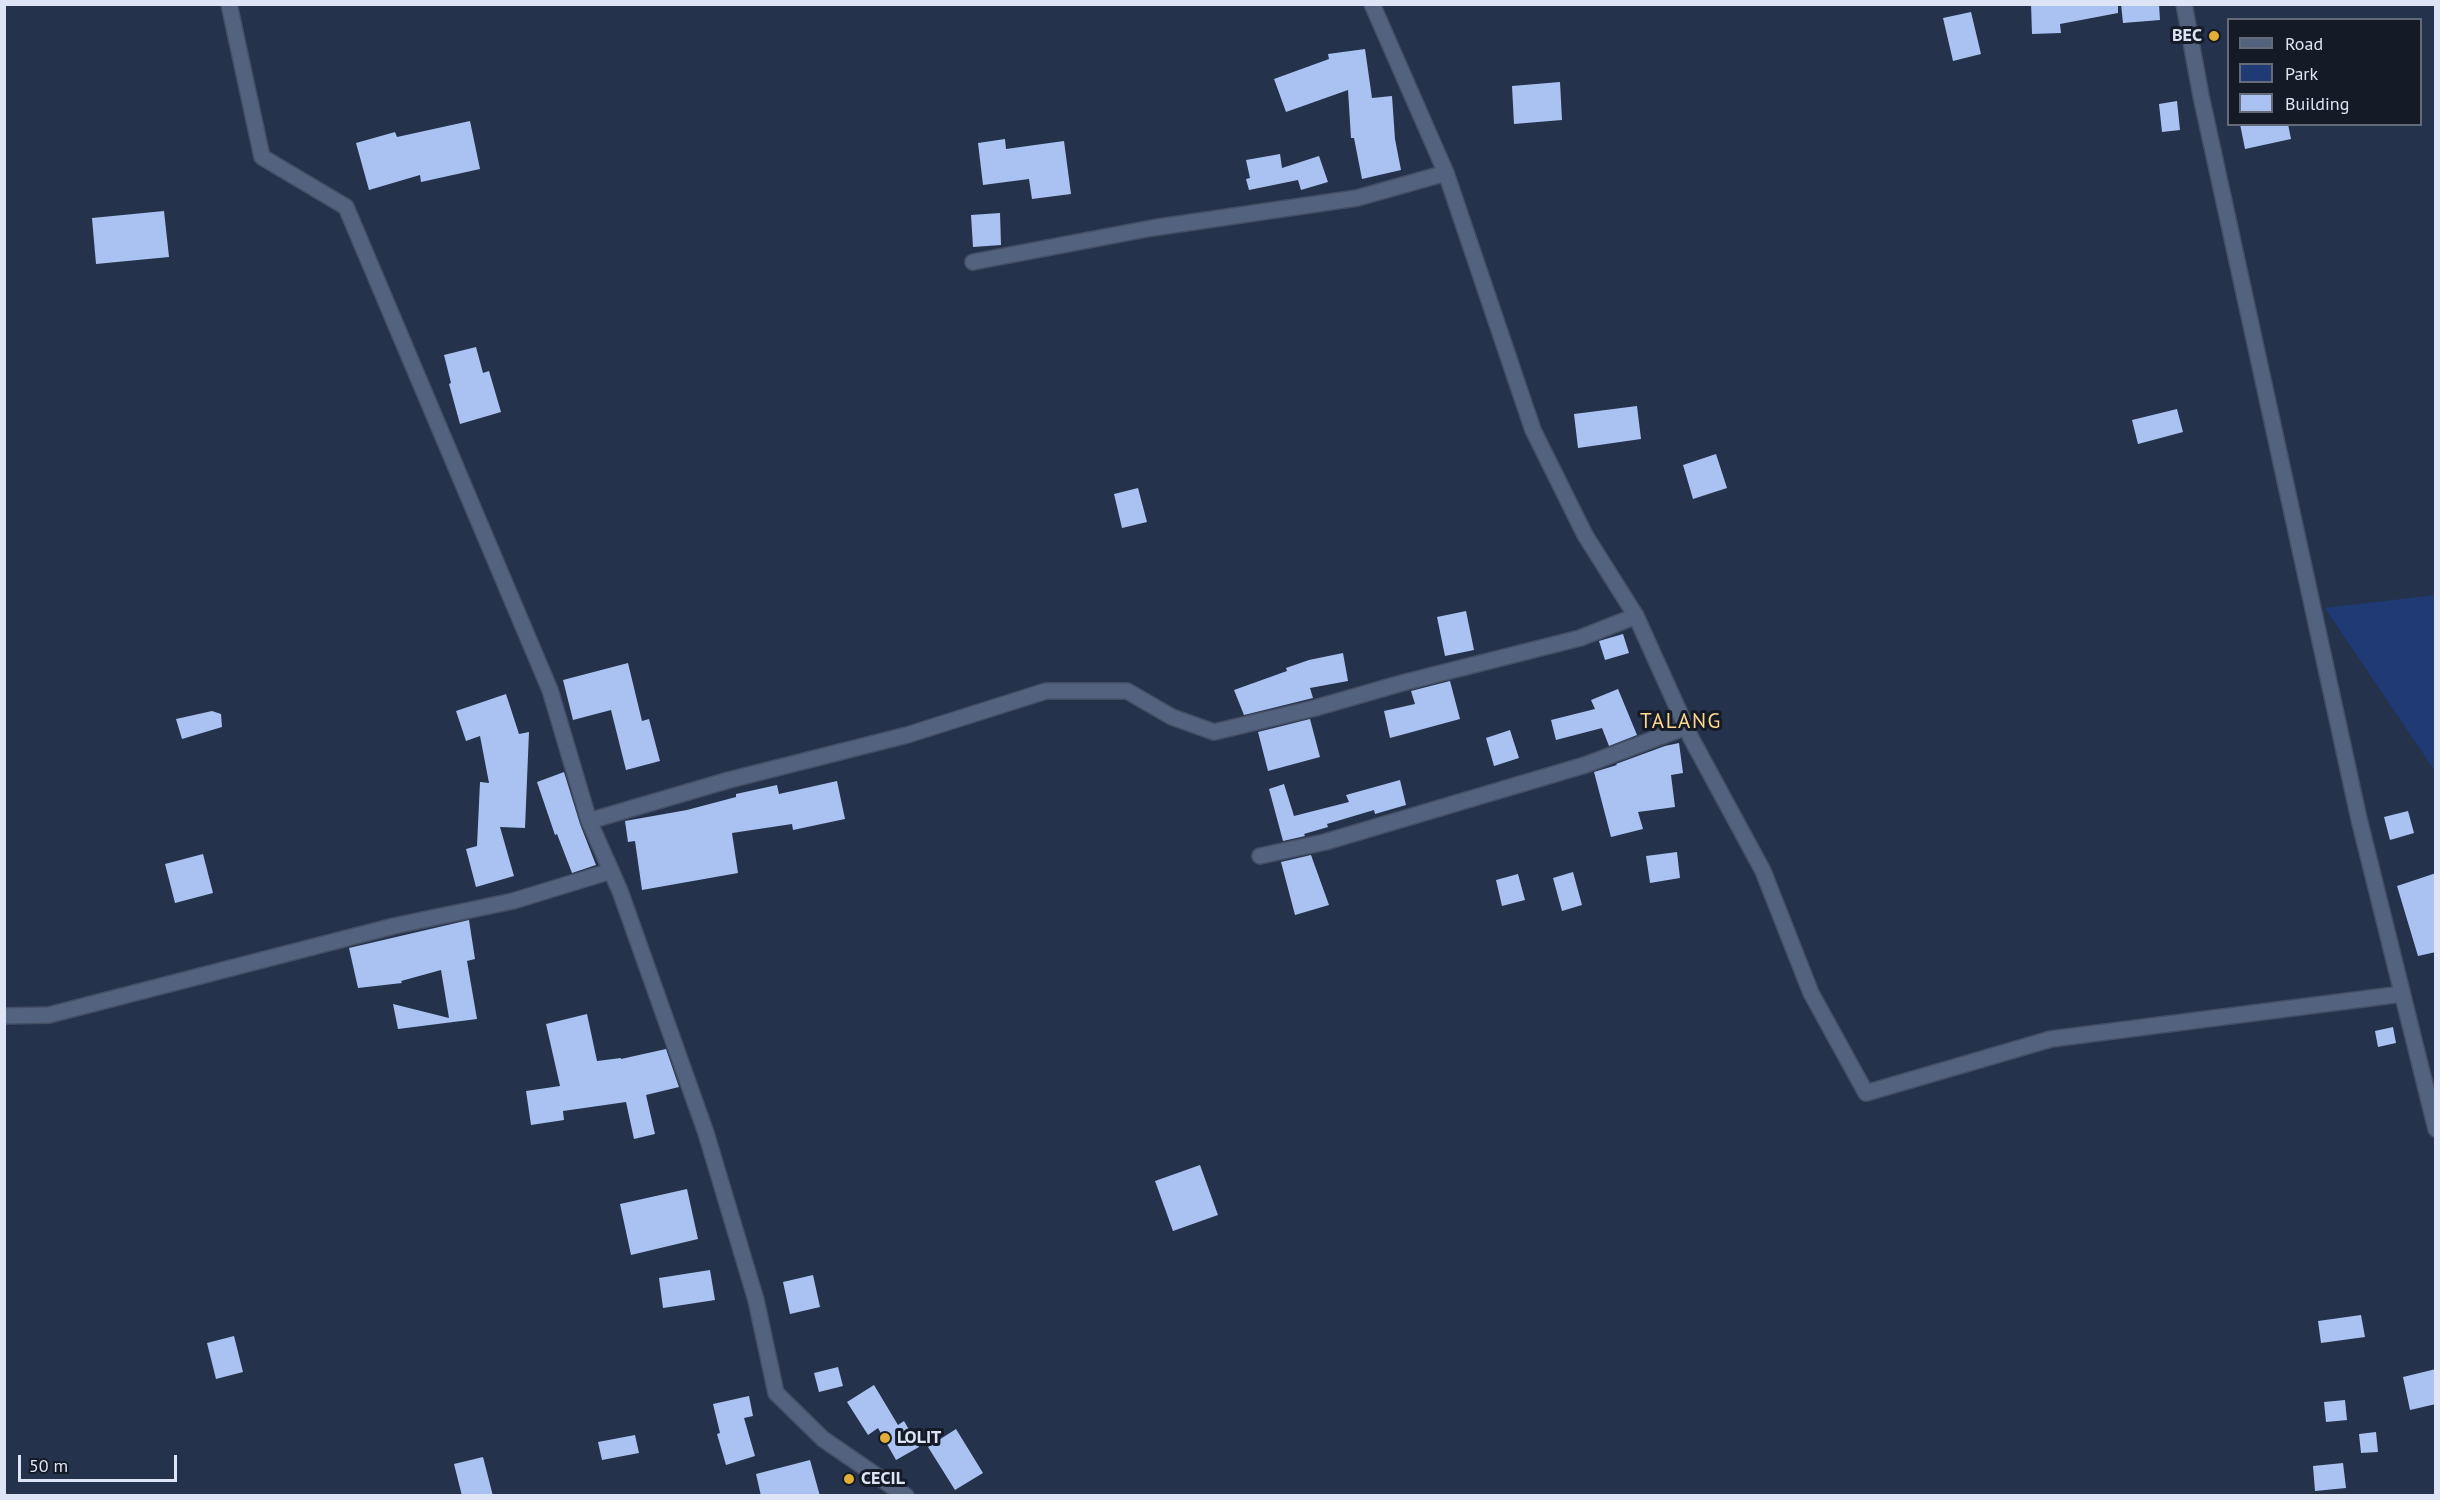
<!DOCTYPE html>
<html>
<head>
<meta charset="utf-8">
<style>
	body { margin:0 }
	#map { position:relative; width:2440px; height:1500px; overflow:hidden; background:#25324b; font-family:"PT Sans",sans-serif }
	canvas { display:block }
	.frame { position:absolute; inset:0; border:6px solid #dce4f5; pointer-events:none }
	.legend { position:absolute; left:2227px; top:18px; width:195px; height:108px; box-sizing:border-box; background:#141a26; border:2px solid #646b79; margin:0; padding:8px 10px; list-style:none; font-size:18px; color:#dce4f5 }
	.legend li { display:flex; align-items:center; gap:12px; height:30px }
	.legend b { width:30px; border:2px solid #646b79 }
	.scale { position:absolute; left:18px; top:1455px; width:159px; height:27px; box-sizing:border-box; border:3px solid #dce4f5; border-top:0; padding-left:8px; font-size:18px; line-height:21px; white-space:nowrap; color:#dce4f5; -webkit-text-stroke:4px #141a26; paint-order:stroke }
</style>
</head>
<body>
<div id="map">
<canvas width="2440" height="1500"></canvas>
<div class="frame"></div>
<ul class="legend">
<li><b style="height:8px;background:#53627f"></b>Road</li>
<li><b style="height:16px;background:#1f3a74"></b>Park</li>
<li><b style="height:16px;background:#aac2f1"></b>Building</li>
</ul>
<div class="scale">50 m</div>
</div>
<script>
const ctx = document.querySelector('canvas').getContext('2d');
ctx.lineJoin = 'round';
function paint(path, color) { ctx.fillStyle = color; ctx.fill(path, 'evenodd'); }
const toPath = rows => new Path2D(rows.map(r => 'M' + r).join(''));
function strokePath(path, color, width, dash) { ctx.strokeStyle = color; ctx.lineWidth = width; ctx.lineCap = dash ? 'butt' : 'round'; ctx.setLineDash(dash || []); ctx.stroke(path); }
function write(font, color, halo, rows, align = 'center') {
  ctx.font = font + ' "PT Sans",sans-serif'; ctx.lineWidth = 6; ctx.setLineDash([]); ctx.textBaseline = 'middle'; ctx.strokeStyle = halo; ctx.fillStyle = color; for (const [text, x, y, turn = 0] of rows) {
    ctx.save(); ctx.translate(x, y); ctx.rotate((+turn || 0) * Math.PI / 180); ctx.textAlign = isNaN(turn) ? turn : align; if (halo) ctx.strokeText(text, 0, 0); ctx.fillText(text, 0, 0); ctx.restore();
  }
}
paint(toPath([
	[2435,595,2436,595,2435,771,2325,608]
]), '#1f3a74');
paint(toPath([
	[2031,4,2118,4,2118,13,2060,24,2061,33,2032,34],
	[2121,4,2159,4,2160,20,2123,23],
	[1971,12,1981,54,1953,61,1943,18],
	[1365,49,1372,98,1392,96,1395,139,1401,170,1362,179,1354,138,1351,138,1348,90,1286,112,1274,79,1329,59,1328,54],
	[1560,82,1562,120,1514,124,1512,86],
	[2177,101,2180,130,2162,132,2159,104],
	[470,121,480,169,421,182,420,175,369,190,356,143,395,132,397,137],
	[2240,124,2288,124,2291,139,2245,149],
	[1005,139,1006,149,1064,141,1071,194,1032,199,1029,179,983,185,978,143],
	[1280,154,1282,168,1319,156,1328,182,1301,190,1298,180,1249,190,1246,179,1250,178,1246,160],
	[164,211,169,257,96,264,92,218],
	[1000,213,1001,245,973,247,971,215],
	[476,347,483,373,489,371,501,412,460,424,449,384,451,383,444,355],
	[1637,406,1641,439,1578,448,1574,414],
	[2177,409,2183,432,2138,444,2132,420],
	[1716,454,1727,488,1693,499,1683,465],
	[1138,488,1147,522,1122,528,1114,494],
	[1466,611,1474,650,1445,656,1437,617],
	[1623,634,1629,653,1605,660,1599,641],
	[1343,653,1348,681,1310,688,1313,698,1244,715,1234,690,1287,671,1286,668,1309,660],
	[628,663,642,721,649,719,660,761,626,770,611,710,573,720,563,680],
	[1450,681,1460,719,1390,738,1384,711,1415,704,1411,691],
	[1618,689,1637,735,1609,746,1602,728,1556,740,1551,720,1595,709,1591,700],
	[506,694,519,734,529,732,525,828,500,827,514,876,476,887,466,849,477,846,480,782,489,783,480,736,466,741,456,711],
	[212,711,221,714,222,727,182,739,176,719],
	[1310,719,1320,757,1268,771,1258,732],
	[1510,730,1519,758,1494,766,1486,738],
	[1679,743,1683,773,1671,775,1675,807,1638,812,1643,829,1611,837,1594,772,1617,765,1616,764,1665,746],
	[564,772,580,824,596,865,572,873,557,834,555,835,537,782],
	[1400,780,1406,805,1375,814,1374,810,1327,824,1328,827,1304,834,1305,836,1283,841,1269,789,1284,784,1294,816,1349,802,1346,795],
	[837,781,845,819,793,830,792,824,732,833,738,873,642,890,635,841,628,842,625,821,687,810,736,797,736,794,777,785,779,794],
	[2408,811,2414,833,2390,840,2384,817],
	[1677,852,1680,878,1650,883,1646,856],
	[203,854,213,893,175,903,165,864],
	[1311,855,1329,905,1295,915,1281,862],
	[1573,872,1582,905,1562,911,1553,878],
	[2436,873,2436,952,2418,956,2397,886],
	[1518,874,1525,900,1502,906,1496,880],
	[469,920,475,959,467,961,477,1019,398,1029,393,1004,449,1018,441,970,401,981,402,983,358,988,349,948],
	[587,1014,597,1061,621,1058,621,1059,666,1049,679,1087,646,1095,655,1134,634,1139,626,1102,563,1111,564,1120,531,1125,526,1091,560,1086,546,1024],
	[2393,1027,2396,1043,2378,1047,2375,1031],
	[1200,1165,1218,1215,1173,1231,1155,1181],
	[687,1189,698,1239,631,1255,620,1204],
	[710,1270,715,1300,663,1308,659,1278],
	[813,1275,820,1307,790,1314,783,1282],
	[2361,1315,2365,1337,2321,1343,2318,1321],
	[234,1336,243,1372,216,1379,207,1343],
	[838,1367,843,1386,819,1392,814,1373],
	[2436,1369,2436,1404,2410,1410,2403,1377],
	[874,1385,898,1425,904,1421,919,1447,896,1460,878,1428,868,1435,847,1402],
	[749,1396,753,1416,744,1418,755,1456,726,1465,717,1434,720,1433,713,1404],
	[2345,1400,2347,1420,2326,1422,2324,1402],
	[956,1429,983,1473,955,1490,928,1447],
	[2376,1432,2378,1452,2361,1453,2359,1434],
	[635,1435,639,1453,602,1460,598,1442],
	[483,1457,493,1496,462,1496,454,1464],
	[810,1460,820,1496,761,1496,756,1474],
	[2343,1463,2346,1488,2315,1491,2313,1466]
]), '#aac2f1');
const minor = toPath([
	[229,4,262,157,346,207,550,690,589,821,620,891,706,1133,756,1300,776,1393,823,1439,906,1496],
	[1372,4,1446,173,1533,430,1585,535,1636,616,1691,738,1763,871,1811,993,1866,1093,2051,1039,2402,994],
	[973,262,1152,228,1357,198,1446,173],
	[589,821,729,780,907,735,1046,691,1127,691,1172,717,1214,732,1315,708,1402,683,1580,638,1636,616],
	[1260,856,1325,842,1585,765,1686,727],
	[4,1016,49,1015,394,926,513,901,611,871]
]);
const tertiary = toPath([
	[2184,4,2201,96,2359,819,2436,1129]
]);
strokePath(minor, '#444e64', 18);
strokePath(tertiary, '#444e64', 18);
strokePath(minor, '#53627f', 15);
strokePath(tertiary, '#53627f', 15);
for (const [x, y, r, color] of [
	[2214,36,6,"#e3ae35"],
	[885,1438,6,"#e3ae35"],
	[849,1479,6,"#e3ae35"]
]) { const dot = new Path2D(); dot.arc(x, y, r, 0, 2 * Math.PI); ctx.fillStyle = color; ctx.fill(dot); strokePath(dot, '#141a26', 2); }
write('bold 18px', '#dce4f5', '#141a26', [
	["BEC",2202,36,"right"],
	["LOLIT",897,1438],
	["CECIL",861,1479]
], 'left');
ctx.letterSpacing = '1.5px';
write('21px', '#fdd88f', '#141a26', [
	["TALANG",1681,722]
]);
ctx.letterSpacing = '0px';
</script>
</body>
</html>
